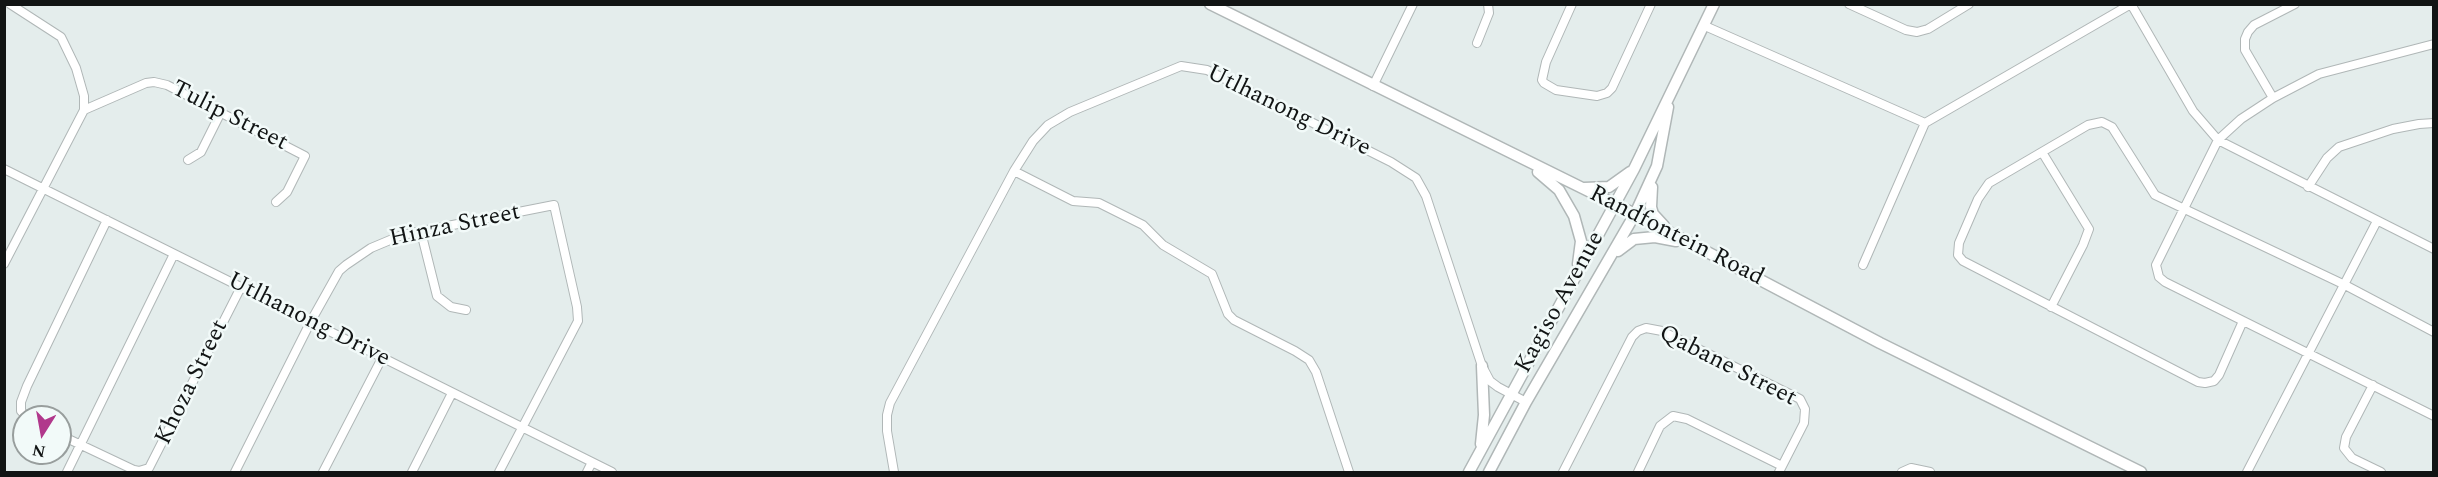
<!DOCTYPE html>
<html>
<head>
<meta charset="utf-8">
<style>
	body { margin:0 }
	#map { position:relative; width:2438px; height:477px; overflow:hidden; background:#e4edec; font-family:Spectral,serif }
	canvas { display:block }
	.frame { position:absolute; inset:0; border:6px solid #111414; pointer-events:none }
	.north { position:absolute; left:12px; top:405px; width:60px; height:60px; box-sizing:border-box; background:#f2faf9; border:2px solid #989e9d; border-radius:50%; rotate:191deg; font-size:16px; font-weight:700; line-height:24px; text-align:center; color:#111414 }
	.north::after { content:''; display:block; margin:auto; width:21px; height:27px; background:#b1388c; clip-path:polygon(50% 0,100% 100%,50% 72%,0 100%) }
</style>
</head>
<body>
<div id="map">
<canvas width="2438" height="477"></canvas>
<div class="frame"></div>
<div class="north">N</div>
</div>
<script>
const ctx = document.querySelector('canvas').getContext('2d');
ctx.lineJoin = 'round';
const toPath = rows => new Path2D(rows.map(r => 'M' + r).join(''));
function strokePath(path, color, width, dash) { ctx.strokeStyle = color; ctx.lineWidth = width; ctx.lineCap = dash ? 'butt' : 'round'; ctx.setLineDash(dash || []); ctx.stroke(path); }
function write(font, color, halo, rows, align = 'center') {
  ctx.font = font + ' Spectral,serif'; ctx.lineWidth = 5; ctx.setLineDash([]); ctx.textBaseline = 'middle'; ctx.strokeStyle = halo; ctx.fillStyle = color; for (const [text, x, y, turn = 0] of rows) {
    ctx.save(); ctx.translate(x, y); ctx.rotate((+turn || 0) * Math.PI / 180); ctx.textAlign = isNaN(turn) ? turn : align; if (halo) ctx.strokeText(text, 0, 0); ctx.fillText(text, 0, 0); ctx.restore();
  }
}
const minor = toPath([
	[1572,4,1546,62,1542,80,1544,83,1556,90,1597,96,1607,93,1612,88,1651,4],
	[1849,4,1906,30,1917,32,1928,29,1969,4],
	[2131,4,2193,111,2218,140,2434,249],
	[1705,26,1925,123,2131,4],
	[1477,43,1489,13,1488,4],
	[2434,44,2319,74,2273,98,2241,119,2218,140,2156,265,2159,277,2165,282,2434,416],
	[1373,86,1413,4],
	[2273,98,2245,50,2245,39,2248,32,2254,25,2295,4],
	[84,110,146,83,154,82,167,85,305,156,287,192,276,202],
	[2042,152,2089,229,2083,245,2051,307],
	[188,160,201,152,221,112],
	[4,169,612,472],
	[1014,171,1073,201,1099,203,1143,225,1163,245,1212,274,1228,314,1234,320,1295,351,1309,360,1316,372,1349,472],
	[2308,187,2327,158,2339,147,2393,129,2419,124,2434,123],
	[421,232,437,296,451,307,466,310],
	[4,264,84,110,84,96,76,68,61,37,10,4],
	[1863,265,1925,123],
	[2243,321,2219,375,2214,381,2205,383,2198,382,1963,261,1958,255,1959,243,1978,199,1989,183,2088,125,2102,122,2112,127,2155,195,2345,285,2434,332],
	[2373,385,2346,437,2344,448,2352,458,2381,472],
	[27,417,21,411,21,402,27,386,107,220],
	[60,435,134,470,139,471,149,468,241,287],
	[67,472,174,254],
	[235,472,311,321,339,271,346,265,371,248,402,235,554,205,577,307,578,321,499,472],
	[323,472,382,358],
	[412,472,452,393],
	[587,472,592,462],
	[894,472,887,431,887,415,890,403,1014,171,1033,141,1048,125,1070,112,1181,66,1207,70,1391,162,1416,178,1426,196,1482,366,1490,381,1498,387,1526,402],
	[1563,472,1632,337,1638,331,1646,328,1662,331,1800,399,1805,409,1804,423,1779,472],
	[1638,472,1660,426,1673,416,1687,419,1782,466],
	[1902,472,1911,468,1930,472],
	[2247,472,2377,221]
]);
const tertiary = toPath([
	[1210,4,1635,214,1880,343,2141,472],
	[1538,172,1559,190,1574,216,1581,241,1578,264],
	[1652,187,1651,207,1653,214,1664,226],
	[1584,188,1609,187,1630,172],
	[1618,251,1634,239,1655,237,1676,241],
	[1481,444,1484,415,1482,366],
	[1469,472,1634,169,1714,4],
	[1489,472,1526,402,1635,214,1657,166,1668,107]
]);
strokePath(minor, '#b0b7b7', 10);
strokePath(tertiary, '#b0b7b7', 13);
strokePath(minor, '#fff', 8);
strokePath(tertiary, '#fff', 10);
write('24px', '#111414', '#f2faf9', [
	["Utlhanong Drive",1288,112,26],
	["Tulip Street",229,117,27],
	["Hinza Street",455,227,-12],
	["Randfontein Road",1676,237,27],
	["Kagiso Avenue",1561,303,-61],
	["Utlhanong Drive",308,321,27],
	["Qabane Street",1727,367,27],
	["Khoza Street",193,383,-64]
]);
</script>
</body>
</html>
